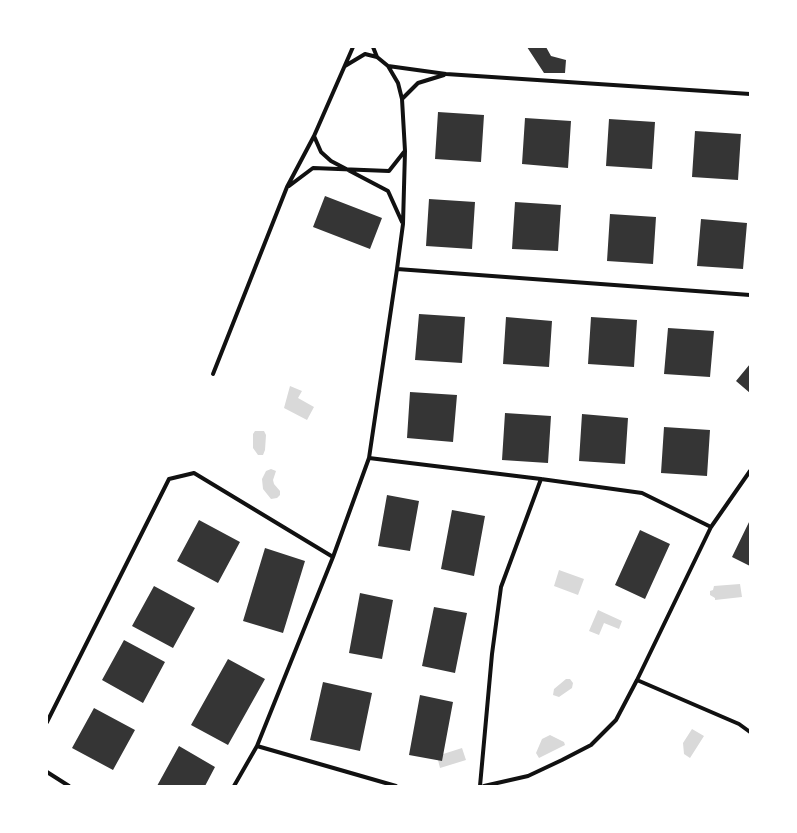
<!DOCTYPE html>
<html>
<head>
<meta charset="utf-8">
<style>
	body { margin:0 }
	#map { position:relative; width:797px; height:833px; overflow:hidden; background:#fff; font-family:Ubuntu,sans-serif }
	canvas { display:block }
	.frame { position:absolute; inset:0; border:48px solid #fff; pointer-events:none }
</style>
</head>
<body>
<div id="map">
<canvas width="797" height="833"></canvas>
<div class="frame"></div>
</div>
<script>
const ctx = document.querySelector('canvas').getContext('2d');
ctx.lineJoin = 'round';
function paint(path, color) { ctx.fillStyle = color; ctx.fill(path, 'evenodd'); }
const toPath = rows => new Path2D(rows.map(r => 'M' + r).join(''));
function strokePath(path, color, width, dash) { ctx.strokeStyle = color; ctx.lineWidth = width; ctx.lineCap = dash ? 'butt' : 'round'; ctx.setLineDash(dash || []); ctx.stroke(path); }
paint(toPath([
	[290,386,302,391,298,398,314,407,307,420,284,408],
	[255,431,264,431,266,435,265,450,263,455,258,455,253,448,253,434],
	[271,469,276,471,273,480,274,484,280,491,280,495,277,498,271,499,263,489,262,479,266,471],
	[559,570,584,579,578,595,554,586],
	[740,584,742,597,715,600,715,598,710,595,710,591,713,590,714,586],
	[598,610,622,621,619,629,604,623,599,635,589,631],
	[566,679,570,679,573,683,572,688,559,697,553,695,554,689],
	[692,729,704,736,690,758,684,754,683,743],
	[550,735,564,742,565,745,539,758,536,753,542,739],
	[462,748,466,760,440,768,437,756]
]), '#d9d9d9');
paint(toPath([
	[527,47,546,47,551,56,566,60,565,73,544,73],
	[438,112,484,115,481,162,435,159],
	[525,118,571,121,568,168,522,164],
	[609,119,655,122,652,169,606,166],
	[695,131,741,134,738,180,692,177],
	[325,196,382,218,370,249,313,227],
	[429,199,475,202,472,249,426,246],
	[515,202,561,205,558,251,512,249],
	[610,214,656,217,653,264,607,261],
	[701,219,747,223,743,269,697,266],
	[419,314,465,317,462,363,415,360],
	[506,317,552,321,549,367,503,364],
	[591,317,637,320,634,367,588,364],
	[668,328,714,331,710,377,664,374],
	[750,364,750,393,736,381],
	[410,392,457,395,453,442,407,438],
	[505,413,551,416,548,463,502,460],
	[582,414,628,418,625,464,579,461],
	[664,427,710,430,707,476,661,473],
	[387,495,419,501,410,551,378,546],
	[452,510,485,516,474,576,441,569],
	[199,520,240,542,218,583,177,561],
	[750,520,750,566,732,557],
	[640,530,670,544,645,599,615,585],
	[265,548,305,561,283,633,243,621],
	[154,586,195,608,173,648,132,626],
	[360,593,393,600,382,659,349,653],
	[434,607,467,613,455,673,422,666],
	[124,640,165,662,143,703,102,680],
	[228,659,265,679,228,745,191,725],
	[323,682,372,693,360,751,310,740],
	[420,695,453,702,442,761,409,755],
	[94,708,135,730,113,770,72,748],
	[179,746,215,767,205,786,157,786]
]), '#353535');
strokePath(toPath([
	[353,47,314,136,321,152,331,161,388,191,402,222],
	[345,66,365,54,377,57],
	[388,66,446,74,750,94],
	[402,99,418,83,444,75],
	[289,186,313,168,389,171,404,152],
	[397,269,750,295],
	[213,374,287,187,314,136],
	[369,458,541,479,642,493,711,527],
	[637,680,739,724,750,732],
	[47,722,169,479,194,473,333,557],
	[257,746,396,786],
	[47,772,69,786],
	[234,786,257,746,333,557,369,458,397,269,403,224,405,151,402,99,398,83,388,66,377,57,373,47],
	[480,786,492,654,501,587,541,479],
	[484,786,528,776,562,760,591,745,616,720,637,680,711,527,750,471]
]), '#111', 4);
</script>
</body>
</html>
